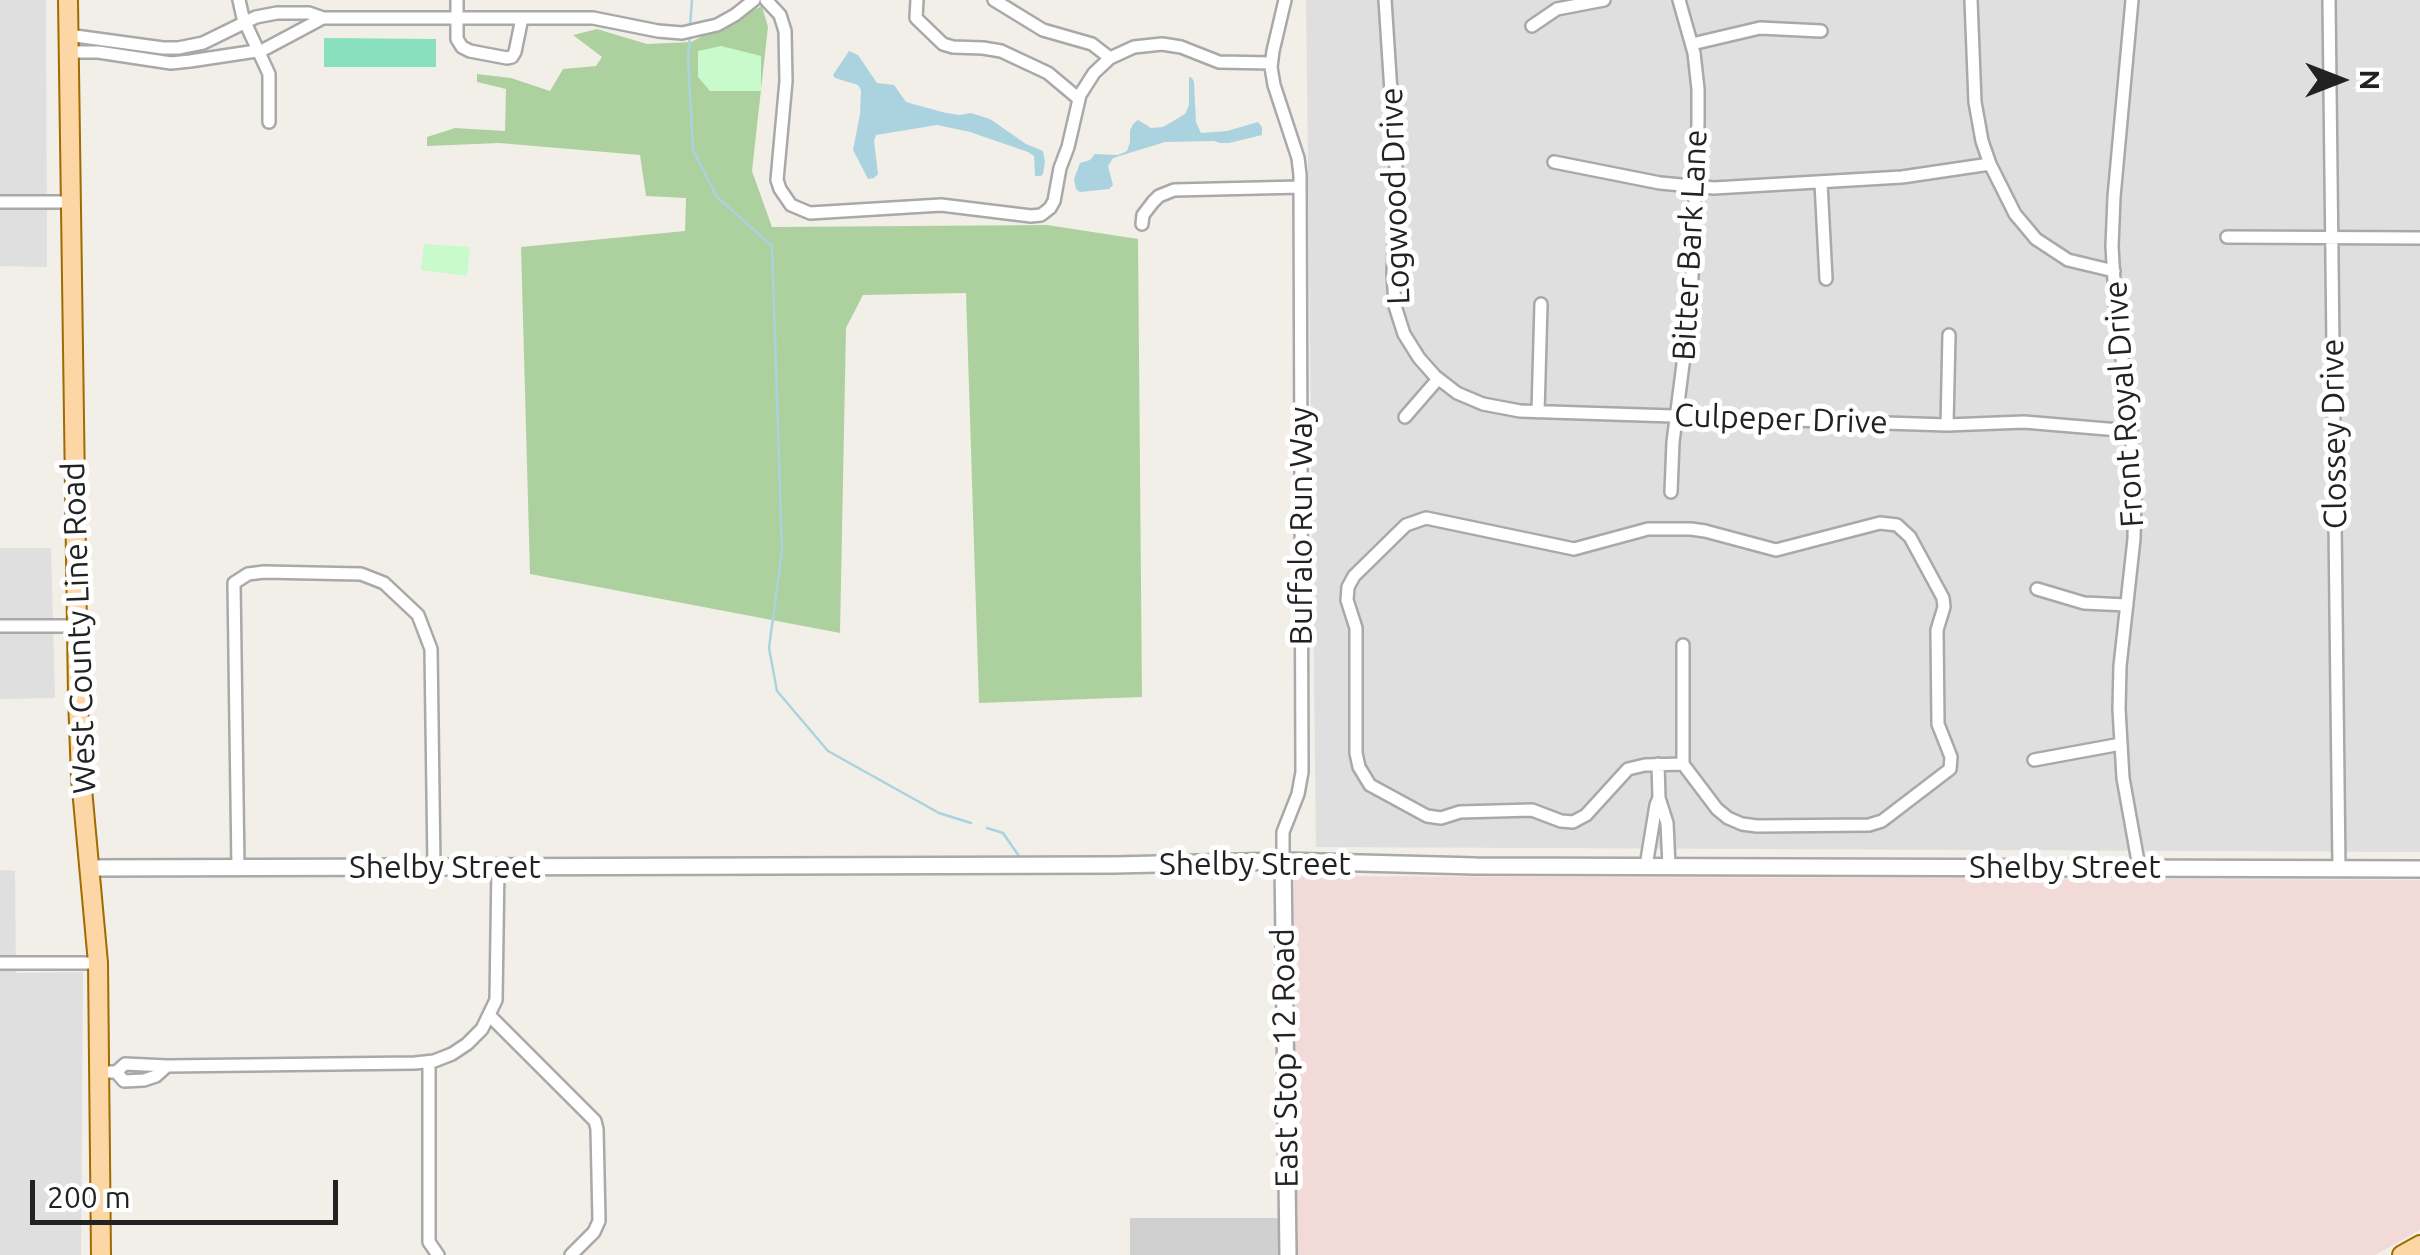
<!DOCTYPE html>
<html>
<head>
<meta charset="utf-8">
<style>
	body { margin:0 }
	#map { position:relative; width:2420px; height:1255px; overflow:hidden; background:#f2efe9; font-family:Ubuntu,sans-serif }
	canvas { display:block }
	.north { position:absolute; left:2290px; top:30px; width:100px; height:100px; -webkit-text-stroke:8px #fff; paint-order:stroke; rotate:90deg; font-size:28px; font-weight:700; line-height:40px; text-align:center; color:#222 }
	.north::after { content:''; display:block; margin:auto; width:35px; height:45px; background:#222; clip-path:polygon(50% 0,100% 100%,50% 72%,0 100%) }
	.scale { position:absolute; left:30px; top:1180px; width:308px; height:45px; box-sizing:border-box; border:5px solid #222; border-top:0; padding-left:12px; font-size:30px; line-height:35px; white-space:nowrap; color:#222; -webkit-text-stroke:8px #fff; paint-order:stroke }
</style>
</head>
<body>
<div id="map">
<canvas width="2420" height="1255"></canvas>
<div class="north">N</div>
<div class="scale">200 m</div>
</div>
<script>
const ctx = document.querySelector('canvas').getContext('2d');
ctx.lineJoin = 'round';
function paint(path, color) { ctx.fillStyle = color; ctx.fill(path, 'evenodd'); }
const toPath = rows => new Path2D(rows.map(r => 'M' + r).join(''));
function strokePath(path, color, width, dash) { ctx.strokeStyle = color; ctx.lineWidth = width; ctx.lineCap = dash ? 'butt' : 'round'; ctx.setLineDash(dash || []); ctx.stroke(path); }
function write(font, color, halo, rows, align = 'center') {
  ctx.font = font + ' Ubuntu,sans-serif'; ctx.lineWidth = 10; ctx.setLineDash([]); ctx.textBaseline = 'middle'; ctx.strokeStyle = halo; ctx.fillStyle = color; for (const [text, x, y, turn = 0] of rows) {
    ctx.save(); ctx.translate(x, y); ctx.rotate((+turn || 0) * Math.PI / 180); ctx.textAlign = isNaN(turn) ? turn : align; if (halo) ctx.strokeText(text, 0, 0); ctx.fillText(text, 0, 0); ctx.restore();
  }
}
paint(toPath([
	[0,0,46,0,47,267,0,266],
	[1306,0,2420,0,2420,852,1316,847],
	[0,548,51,548,55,698,0,699],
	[0,870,15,871,16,973,83,972,81,1255,0,1255]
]), '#e0dfdf');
paint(toPath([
	[1294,876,2420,880,2420,1230,2375,1255,1296,1255]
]), '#f2dad9');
paint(toPath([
	[1130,1218,1278,1218,1278,1255,1130,1255]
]), '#d0d0d0');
paint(toPath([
	[762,6,768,27,752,171,772,227,1047,225,1138,239,1142,697,979,703,966,293,863,295,846,328,840,633,530,574,521,247,685,231,686,198,646,196,640,155,499,143,427,146,427,137,455,128,505,131,506,89,477,82,477,74,511,78,550,91,563,69,596,66,602,57,573,35,597,29,647,44,691,42]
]), '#add19e');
paint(toPath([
	[721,46,761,56,761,91,710,91,698,77,698,51],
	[424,244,470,247,467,276,421,270]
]), '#c8facc');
paint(toPath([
	[324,38,436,39,436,67,324,67]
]), '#88e0be');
paint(toPath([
	[849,51,858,55,877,83,894,85,906,102,946,113,960,115,971,113,990,119,1026,144,1043,151,1045,162,1043,174,1041,176,1035,176,1034,156,1028,152,970,132,937,125,876,135,874,141,878,174,874,178,868,179,853,150,860,114,861,90,858,85,835,78,833,75],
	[1189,77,1192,78,1194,82,1196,122,1201,133,1227,131,1258,122,1262,127,1262,135,1229,143,1220,143,1214,141,1165,142,1113,158,1108,166,1113,185,1109,189,1080,192,1076,189,1074,179,1080,163,1090,160,1095,154,1118,155,1127,151,1130,142,1130,130,1134,123,1138,120,1151,128,1163,127,1185,114,1189,105]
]), '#aad3df');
strokePath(toPath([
	[690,26,692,0],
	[690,34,688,59,693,150,717,197,772,246,782,551,769,648,777,691,828,751,939,813,971,823],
	[987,828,1003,833,1021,859]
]), '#aad3df', 2.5);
const minor = toPath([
	[239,0,243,18,269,74,269,122],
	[457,0,457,39,462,47,470,51,507,58,512,57,515,52,522,18],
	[766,0,780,15,785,31,786,81,777,180,780,189,791,205,810,213,941,205,1031,216,1041,215,1050,208,1054,201,1060,168,1068,147,1080,95,1094,73,1110,58,1134,47,1162,44,1181,47,1219,62,1271,63],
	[917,0,916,18,943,44,953,47,983,48,1001,51,1048,73,1079,99],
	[994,0,1043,30,1092,44,1110,58],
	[1385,0,1397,184,1393,273,1395,306,1404,334,1419,358,1435,376,1457,393,1483,404,1520,411,1947,425,2024,422,2131,431],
	[1971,0,1975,102,1982,141,1990,164,2015,214,2036,239,2068,260,2114,271],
	[2132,0,2114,197,2112,246,2116,316,2130,416,2135,492,2134,539,2120,666,2119,709,2123,778,2139,867],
	[2329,0,2339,868],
	[1532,26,1557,9,1604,0],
	[68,35,163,48,178,48,203,43,256,17,277,13,309,13,323,18,593,18,658,31,682,33,717,25,735,15,754,0],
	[1692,44,1760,28,1821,31],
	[69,52,98,52,171,63,190,61,263,50,323,18],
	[1554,162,1660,183,1714,188,1902,177,1990,164],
	[1821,183,1826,279],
	[0,202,71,202],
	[1142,224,1143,215,1153,202,1159,196,1174,190,1300,187],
	[2227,237,2420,238],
	[1538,412,1541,304],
	[1405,417,1438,379],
	[1947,425,1949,335],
	[1671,492,1673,442,1691,302,1698,123,1698,89,1694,53,1679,0],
	[1426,518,1574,549,1648,529,1691,529,1705,531,1776,550,1880,523,1897,525,1910,537,1943,598,1944,607,1937,630,1938,724,1951,757,1950,769,1882,821,1869,825,1757,826,1742,824,1728,818,1717,809,1683,764,1645,765,1628,769,1586,815,1573,822,1561,821,1532,810,1460,812,1441,818,1427,816,1370,785,1359,767,1356,753,1356,628,1347,600,1348,587,1354,576,1406,525,1426,518],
	[2037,589,2084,603,2127,605],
	[0,626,76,626],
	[2034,760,2121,744],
	[1658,764,1659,798],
	[1683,764,1683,645],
	[1283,861,1283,832,1298,794,1302,772,1300,175,1298,158,1274,85,1271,67,1273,51,1285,0],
	[1646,866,1656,805,1659,798,1667,823,1669,866],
	[238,868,234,583,248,574,264,572,361,574,384,583,418,615,431,649,434,867],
	[0,963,98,963],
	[490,1016,595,1121,597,1129,599,1221,594,1232,571,1255],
	[429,1062,429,1242,438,1255],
	[100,1072,116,1072,125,1064,167,1066,415,1063,434,1061,452,1054,467,1044,482,1029,496,1000,498,866],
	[116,1072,124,1081,144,1080,156,1076,167,1066]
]);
const tertiary = toPath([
	[1283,861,1288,1255],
	[90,868,1115,865,1283,861,1476,866,2420,869]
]);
const primary = toPath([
	[68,0,78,697,81,778,98,963,101,1255],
	[2402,1255,2420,1245]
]);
strokePath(minor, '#a9a9a9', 16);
strokePath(tertiary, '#a9a9a9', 20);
strokePath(primary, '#a06b00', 22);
strokePath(minor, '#fff', 11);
strokePath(tertiary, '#fff', 15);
strokePath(primary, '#fcd6a4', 18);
write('32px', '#222', '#fff', [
	["Logwood Drive",1395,196,-92],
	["Bitter Bark Lane",1690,245,-87],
	["Front Royal Drive",2124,404,-94],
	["Culpeper Drive",1781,419,2],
	["Clossey Drive",2334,434,-91],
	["Buffalo Run Way",1301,526,-90],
	["West County Line Road",79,628,-92],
	["Shelby Street",1255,864],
	["Shelby Street",445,867],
	["Shelby Street",2065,867],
	["East Stop 12 Road",1285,1058,-91]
]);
</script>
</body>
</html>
